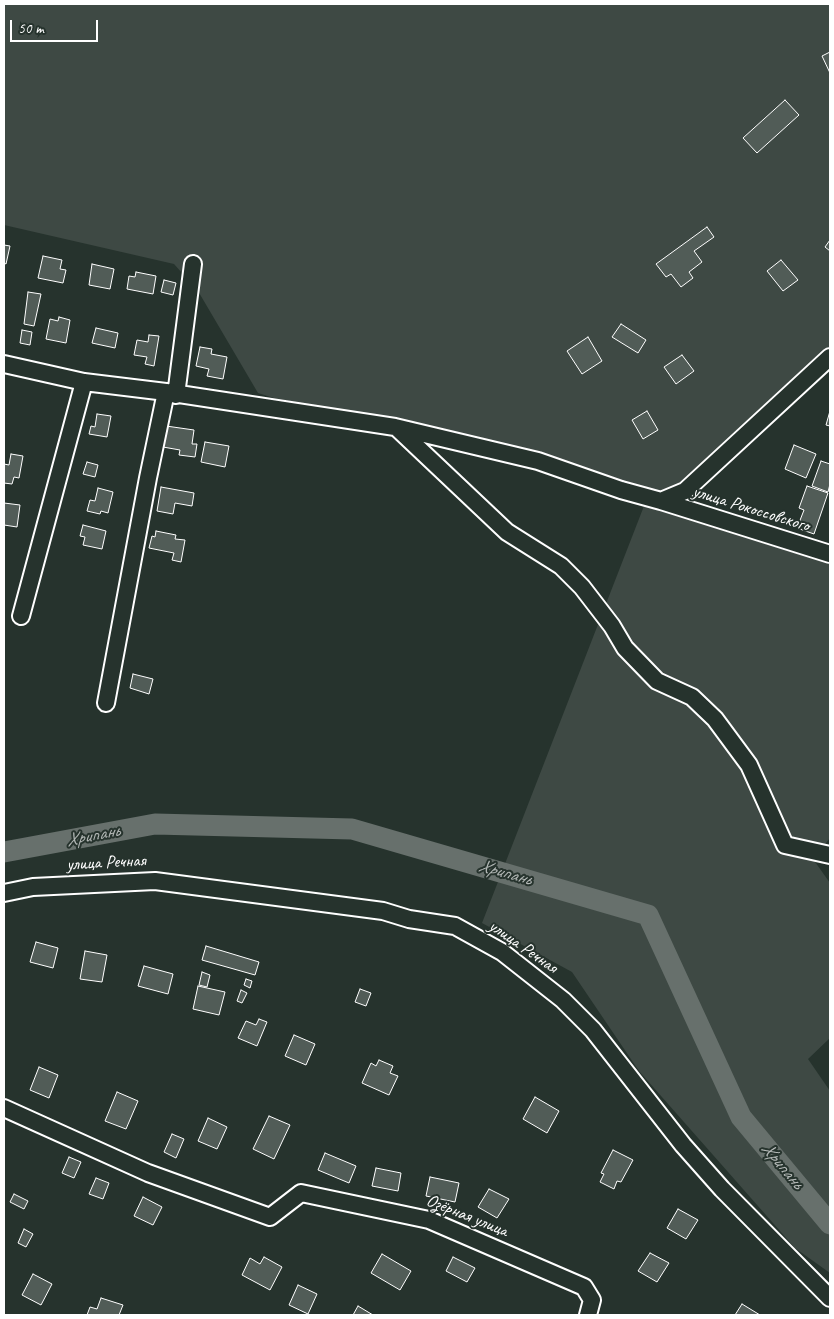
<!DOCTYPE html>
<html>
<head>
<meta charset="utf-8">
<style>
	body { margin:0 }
	#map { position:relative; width:834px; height:1319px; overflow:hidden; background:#26332d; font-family:Caveat,sans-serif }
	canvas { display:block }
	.frame { position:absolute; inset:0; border:5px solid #fff; pointer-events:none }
	.scale { position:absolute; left:10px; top:20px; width:88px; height:22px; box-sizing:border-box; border:2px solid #fff; border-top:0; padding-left:6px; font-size:15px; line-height:18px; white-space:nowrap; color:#fff; -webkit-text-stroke:4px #26332d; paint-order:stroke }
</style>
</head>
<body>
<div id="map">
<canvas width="834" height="1319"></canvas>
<div class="frame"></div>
<div class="scale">50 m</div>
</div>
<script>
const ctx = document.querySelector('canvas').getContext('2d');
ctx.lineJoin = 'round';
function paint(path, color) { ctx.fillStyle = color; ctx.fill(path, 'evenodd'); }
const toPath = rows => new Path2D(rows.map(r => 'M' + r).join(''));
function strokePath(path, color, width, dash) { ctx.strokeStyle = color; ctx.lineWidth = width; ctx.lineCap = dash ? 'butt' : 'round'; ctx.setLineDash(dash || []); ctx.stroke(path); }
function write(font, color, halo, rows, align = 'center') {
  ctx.font = font + ' Caveat,sans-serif'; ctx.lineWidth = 4; ctx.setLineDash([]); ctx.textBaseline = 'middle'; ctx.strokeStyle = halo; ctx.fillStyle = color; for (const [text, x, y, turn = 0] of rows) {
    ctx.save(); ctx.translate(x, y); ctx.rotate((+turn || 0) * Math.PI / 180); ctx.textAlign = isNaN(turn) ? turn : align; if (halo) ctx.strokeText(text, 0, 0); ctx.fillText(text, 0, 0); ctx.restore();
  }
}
paint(toPath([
	[4,4,830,4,830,349,682,488,656,496,476,436,274,398,258,393,198,291,174,264,4,225],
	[644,506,830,564,830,838,813,859,830,883,830,1038,808,1059,830,1091,830,1273,795,1248,639,1071,572,972,482,923]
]), '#3e4944');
strokePath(toPath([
	[4,852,155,824,352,829,648,915,741,1117,830,1224]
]), '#67706c', 21);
const building = toPath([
	[830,52,830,73,822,56,830,52],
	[785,100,799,115,757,153,743,138,785,100],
	[707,227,714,237,694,251,702,262,689,272,693,278,681,287,671,274,666,277,656,264,707,227],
	[830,240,830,251,825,247,830,240],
	[4,245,10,246,6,264,4,263,4,245],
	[43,256,62,260,60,269,66,270,63,283,38,278,43,256],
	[781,260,798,280,783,291,767,271,781,260],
	[92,264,114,269,110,289,89,285,92,264],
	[136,272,156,276,153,294,127,289,129,276,135,277,136,272],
	[164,280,176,283,173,295,161,292,164,280],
	[28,292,41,294,34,326,24,324,28,292],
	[59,317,70,320,66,343,46,339,50,319,58,321,59,317],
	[621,324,646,340,638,353,612,337,621,324],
	[96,328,118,333,115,348,92,343,96,328],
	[22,330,32,332,30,345,20,343,22,330],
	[149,335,159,336,154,366,145,364,147,357,134,355,137,340,148,342,149,335],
	[588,337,602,361,582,374,567,351,588,337],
	[200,347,212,349,211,354,227,357,223,379,207,376,209,369,196,366,200,347],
	[682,355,694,371,676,384,664,367,682,355],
	[647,411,658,430,643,439,632,420,647,411],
	[830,411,830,426,826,425,830,411],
	[97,414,111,416,107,437,89,434,91,426,95,427,97,414],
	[166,426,194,430,192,444,197,444,195,457,179,455,180,450,163,447,166,426],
	[205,442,229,446,225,467,201,462,205,442],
	[794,445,816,454,806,478,785,469,794,445],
	[11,454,23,456,19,478,14,477,12,484,4,483,4,464,9,465,11,454],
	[821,461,830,464,830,484,828,492,812,486,821,461],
	[87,462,98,465,95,477,83,474,87,462],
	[807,486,828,493,814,534,797,528,804,510,799,508,807,486],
	[161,487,194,493,192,506,175,503,173,514,157,511,161,487],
	[98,488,113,492,108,513,101,511,100,514,87,511,90,500,95,501,98,488],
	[4,503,20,505,17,527,4,525,4,503],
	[83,525,106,531,102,549,83,545,85,537,80,536,83,525],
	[156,531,176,535,175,539,185,540,181,562,172,560,174,553,149,548,152,536,155,537,156,531],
	[133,674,153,679,149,694,130,688,133,674],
	[36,942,58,948,53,968,30,962,36,942],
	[206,946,259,962,255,975,202,960,206,946],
	[85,951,107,955,102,982,80,979,85,951],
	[144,966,173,974,168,994,138,986,144,966],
	[202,972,210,975,207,987,199,985,202,972],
	[246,979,252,981,250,988,244,985,246,979],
	[198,986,225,992,219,1015,193,1009,198,986],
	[360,989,371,993,366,1006,355,1002,360,989],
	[241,990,247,993,242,1003,237,1001,241,990],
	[259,1019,267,1022,257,1046,238,1038,246,1021,256,1025,259,1019],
	[294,1035,315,1044,306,1065,285,1056,294,1035],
	[379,1060,393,1066,390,1073,398,1076,389,1095,362,1083,371,1063,376,1066,379,1060],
	[39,1067,58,1075,49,1098,30,1090,39,1067],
	[117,1092,138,1101,126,1129,105,1121,117,1092],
	[535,1097,559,1111,547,1133,523,1119,535,1097],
	[269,1116,290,1125,274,1159,253,1149,269,1116],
	[208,1118,227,1127,217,1149,198,1141,208,1118],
	[172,1134,184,1139,176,1158,164,1152,172,1134],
	[613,1150,633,1160,621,1182,617,1181,614,1189,600,1182,604,1174,601,1173,613,1150],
	[325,1153,356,1166,349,1183,318,1170,325,1153],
	[69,1157,81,1162,74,1178,62,1173,69,1157],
	[376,1168,401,1173,398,1191,372,1186,376,1168],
	[430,1177,459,1183,455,1202,426,1196,430,1177],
	[96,1178,109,1183,103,1199,89,1194,96,1178],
	[489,1189,509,1199,497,1218,478,1207,489,1189],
	[14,1194,28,1201,24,1209,10,1202,14,1194],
	[143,1197,162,1207,153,1225,134,1216,143,1197],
	[678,1209,698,1220,686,1239,667,1228,678,1209],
	[24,1229,33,1234,26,1247,18,1243,24,1229],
	[650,1253,669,1263,657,1282,638,1271,650,1253],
	[382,1254,411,1271,400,1290,371,1273,382,1254],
	[264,1257,282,1267,270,1290,242,1275,250,1258,260,1264,264,1257],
	[453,1257,475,1268,467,1282,446,1271,453,1257],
	[33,1274,52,1284,41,1305,22,1295,33,1274],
	[298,1285,317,1294,308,1314,289,1305,298,1285],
	[101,1298,123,1305,119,1315,87,1315,90,1307,97,1309,101,1298],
	[742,1304,760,1315,735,1315,742,1304],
	[358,1306,373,1315,353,1315,358,1306]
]);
paint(building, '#515c57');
strokePath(building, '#fff', 1);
const minor = toPath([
	[4,364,84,382,166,392,395,427,538,461,621,490,661,501,685,491,830,357],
	[176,395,193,264],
	[397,428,507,532,561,566,582,587,612,626,625,648,657,681,692,697,715,719,749,765,785,845,830,855],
	[661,501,830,554],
	[21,616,84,382],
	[106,703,148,478,166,392],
	[4,893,33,887,155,881,383,911,409,919,455,926,502,952,563,1000,593,1030,683,1145,722,1189,830,1298],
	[4,1108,148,1173,270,1217,301,1193,429,1220,584,1287,592,1300,588,1315]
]);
strokePath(minor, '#fff', 20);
strokePath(minor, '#26332d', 16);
write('18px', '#fff', '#26332d', [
	["улица Рокоссовского",751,509,17],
	["улица Речная",106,863,-3],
	["улица Речная",523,947,35],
	["Озёрная улица",467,1216,22]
]);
write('italic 19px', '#b3b8b6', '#26332d', [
	["Хрипань",93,836,-11],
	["Хрипань",505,873,16],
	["Хрипань",782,1166,50]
]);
</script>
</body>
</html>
